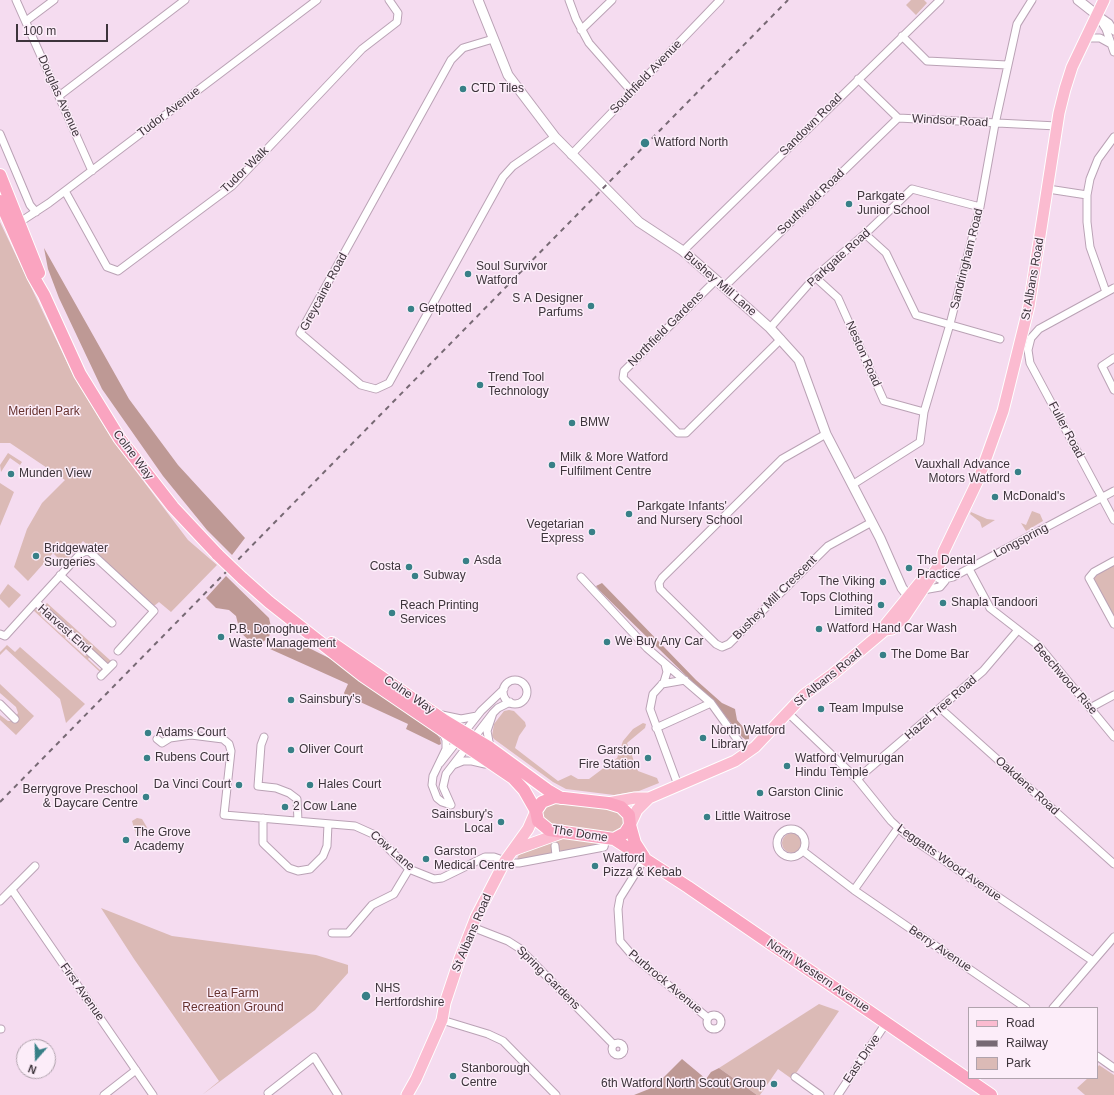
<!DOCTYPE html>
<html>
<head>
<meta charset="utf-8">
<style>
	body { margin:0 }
	#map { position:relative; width:1114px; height:1095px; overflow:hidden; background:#f5dcf0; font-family:Arial,sans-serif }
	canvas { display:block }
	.legend { position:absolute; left:968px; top:1007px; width:130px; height:72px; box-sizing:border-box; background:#fcedf9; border:1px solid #b0a3ad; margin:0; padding:5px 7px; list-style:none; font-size:12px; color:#3d343b }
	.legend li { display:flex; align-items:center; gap:8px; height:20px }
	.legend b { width:20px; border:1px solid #b0a3ad }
	.north { position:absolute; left:16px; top:1039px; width:40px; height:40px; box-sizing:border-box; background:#fcedf9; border:1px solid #b0a3ad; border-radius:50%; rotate:200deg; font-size:11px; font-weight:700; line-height:16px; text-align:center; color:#3d343b }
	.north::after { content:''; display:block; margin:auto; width:14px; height:18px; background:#388087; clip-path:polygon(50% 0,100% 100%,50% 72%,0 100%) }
	.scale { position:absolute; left:16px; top:24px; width:92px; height:18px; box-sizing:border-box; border:2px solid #3d343b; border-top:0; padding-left:5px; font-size:12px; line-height:14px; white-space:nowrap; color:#3d343b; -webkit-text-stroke:3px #fcedf9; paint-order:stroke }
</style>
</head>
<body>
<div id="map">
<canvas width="1114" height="1095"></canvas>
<ul class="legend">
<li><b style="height:5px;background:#fbbbd0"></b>Road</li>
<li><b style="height:5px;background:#776974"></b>Railway</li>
<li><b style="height:11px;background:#dbbab6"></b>Park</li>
</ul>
<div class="north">N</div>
<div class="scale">100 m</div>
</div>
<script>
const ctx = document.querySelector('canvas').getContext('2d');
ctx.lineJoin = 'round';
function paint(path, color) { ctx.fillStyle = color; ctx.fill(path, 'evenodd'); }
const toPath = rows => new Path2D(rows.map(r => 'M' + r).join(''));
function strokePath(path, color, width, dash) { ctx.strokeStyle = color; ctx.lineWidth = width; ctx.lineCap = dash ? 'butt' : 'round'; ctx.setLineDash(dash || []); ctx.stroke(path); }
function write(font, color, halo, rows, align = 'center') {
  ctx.font = font + ' Arial,sans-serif'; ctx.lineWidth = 3; ctx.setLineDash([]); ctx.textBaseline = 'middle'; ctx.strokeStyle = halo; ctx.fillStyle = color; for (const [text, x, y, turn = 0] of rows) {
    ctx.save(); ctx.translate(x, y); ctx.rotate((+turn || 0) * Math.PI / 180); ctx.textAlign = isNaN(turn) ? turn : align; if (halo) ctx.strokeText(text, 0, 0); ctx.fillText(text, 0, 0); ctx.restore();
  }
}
paint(toPath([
	[911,0,924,0,927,3,916,15,906,5],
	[0,222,74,377,113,441,188,540,217,565,171,612,159,602,154,606,83,541,64,564,53,553,28,581,14,567,27,529,42,503,65,480,10,443,0,443],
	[8,453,22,462,20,465,10,458,1,472,0,465],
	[0,483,14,492,0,526],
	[1032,511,1040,514,1043,521,1026,531,1021,523,1026,525],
	[971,512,987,519,995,520,982,528,980,522,970,514],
	[1114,564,1114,621,1091,577],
	[8,584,21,595,9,608,0,599,0,595],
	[47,603,111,661,108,665,44,606],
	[35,609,44,613,41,616,62,635,64,632,68,635,65,638,85,656,88,654,90,656,88,659,100,670,103,667,104,669,100,672,33,610],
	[7,645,15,652,20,647,85,704,66,723,60,699,6,649,0,655,0,652],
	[0,684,34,716,16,735,0,720,0,715,8,721,13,721,18,713,16,707,0,693],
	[509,710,514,711,525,722,526,726,519,736,515,748,558,781,571,775,578,779,589,779,617,758,623,741,633,729,643,723,646,724,645,728,627,743,638,771,657,778,659,783,639,791,614,795,566,789,553,782,494,739,492,736,494,724,504,711],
	[551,802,616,809,621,812,625,823,620,832,614,834,551,826,544,821,542,812,543,809],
	[137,818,142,819,148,829,137,838,132,821],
	'782 843a10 10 0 1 1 20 0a10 10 0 1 1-20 0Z',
	[565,838,599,843,599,844,561,852,557,844,552,845,553,851,550,855,517,860,518,856,524,851],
	[101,908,172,936,316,955,348,965,348,973,315,1010,202,1095,219,1081,134,959],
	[819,1004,839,1011,792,1079,778,1069,760,1095,757,1095,719,1068],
	[1099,1065,1114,1075,1114,1095,1085,1095,1077,1088,1088,1078,1097,1078,1097,1068]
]), '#dbbab6');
paint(toPath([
	[44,248,129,399,178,465,245,538,232,555,207,530,163,476,102,389,59,298,48,269],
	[226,576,269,618,272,631,268,638,256,647,240,632,236,616,229,610,216,608,206,598],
	[602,583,696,680,722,703,735,709,737,720,749,734,749,739,746,740,742,737,719,708,599,590,596,586],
	[283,640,295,641,333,660,435,732,440,738,441,744,439,745,406,729,408,724,345,695,344,693,348,684,270,649],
	[682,1059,706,1079,711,1072,719,1068,757,1095,634,1095,654,1087]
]), '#be9995');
const minor = toPath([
	[16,0,92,171],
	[569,0,576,19,589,43,632,92],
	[1097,15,1106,29,1114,52],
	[1099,16,1109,23,1114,31],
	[26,21,54,0],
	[581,30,612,0],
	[902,36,927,61,1007,65],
	[1086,38,1100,38,1111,44],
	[493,39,463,48,451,60,300,333,361,385,376,389,389,383,503,177,513,166,555,137],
	[858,79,898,118,1057,126],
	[59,96,185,0],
	[0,134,30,205,36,212],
	[571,155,720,0],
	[1048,189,1087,195],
	[65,191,107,267,118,271,232,186,362,49,397,22,398,13,389,0],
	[20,222,49,203,317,0],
	[865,234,886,253,916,315,1000,339],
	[683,251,940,0],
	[815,277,838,298,884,401,924,412],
	[716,280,624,371,623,378,678,433,686,433,781,339],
	[724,287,898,118],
	[1114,288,1039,329,1031,338,1028,350,1030,363,1114,520],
	[1106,292,1090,247,1087,222,1087,195,1090,179,1098,159,1114,137],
	[770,328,815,277,865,234,912,189,980,207],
	[1114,358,1102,366,1114,390],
	[826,434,782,459,662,578,659,583,660,589,716,644,722,647,729,644,828,546,872,522],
	[852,485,920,442,924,412,950,324,980,207,995,124,1017,24,1032,0],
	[1114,561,1094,572,1089,578,1114,624],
	[969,569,990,608,1039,646,1114,737],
	[928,573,941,580,953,577,1114,491],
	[60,575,112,623],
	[581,577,647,648,711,703,747,753],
	[923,590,940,587,945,581],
	[36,602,80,554,86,551,90,552,154,611,118,651],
	[0,634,5,636,7,634,36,602,108,669],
	[665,664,667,672,664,682,653,694,650,709,678,785],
	[101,676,113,664],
	'503 692a12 12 0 1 1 24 0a12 12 0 1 1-24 0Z',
	[662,684,685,680],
	[0,704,15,719],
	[940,708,1114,864],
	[1090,708,1114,695],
	[787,712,857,779,891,821,905,834,1093,961],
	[442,715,461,719,477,716],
	[656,728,711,703],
	[442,731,446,740,446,749,433,776,432,785,437,798,442,802,451,805],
	[264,737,261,745,258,786,276,788,289,793,297,799,298,821],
	[157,739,162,743,170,738,191,735,223,739,229,744,231,751,224,815,355,826,375,835,409,869,434,879,442,878,485,857,494,857,511,863,519,863,604,847,606,838],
	[490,747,487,731,493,713,498,708,510,702],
	[440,763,481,711,504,689],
	[453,765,463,761,472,761,485,764],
	[857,779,983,671,1018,630],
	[451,805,443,787,446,774,493,713],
	[263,818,263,843,266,846,289,868,298,871,310,869,323,856,327,846,328,824],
	'777 843a14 14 0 1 1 28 0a14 14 0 1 1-28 0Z',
	[555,846,556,856],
	[803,851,854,890,1026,1008],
	[645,858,620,898,618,909,620,941,632,955,708,1018],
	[12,890,153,1095],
	[854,890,898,828],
	[0,901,35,866],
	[472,927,508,941,519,948,613,1044],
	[332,933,348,933,372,905,394,894,409,869],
	[1053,1008,1114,937],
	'707 1022a7 7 0 1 1 14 0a7 7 0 1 1-14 0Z',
	[442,1020,488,1034,503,1041,556,1095],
	[0,1029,1,1029],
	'612 1049a6 6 0 1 1 12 0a6 6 0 1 1-12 0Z',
	[1097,1056,1114,1068],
	[795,1077,820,1095],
	[268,1093,314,1057,338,1095],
	[104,1095,136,1070],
	[838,1095,886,1023]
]);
const tertiary = toPath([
	[478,0,508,75,555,137,639,222,683,251,724,287,770,328,799,360,826,434,880,538,902,588,912,601],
	[1078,0,1097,15]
]);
const primary = toPath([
	[885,630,886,624,926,575],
	[608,803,635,798,649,798],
	[631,823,637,810,649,798,735,761,755,747,804,695,833,674,885,630,892,629,905,616,943,559,943,553,979,478,1003,411,1029,306,1059,113,1065,89,1072,67,1104,0],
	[514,850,564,832],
	[407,1095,416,1079,442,1020,445,1003,460,958,476,917,505,861,528,829,535,813]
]);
const trunk = toPath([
	[0,175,39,273],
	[0,201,33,276,44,295,80,374,120,439,173,507,218,555],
	[242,578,269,602,363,676,513,778,524,790,536,811],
	[332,643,445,721,490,748,549,791,561,798],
	[555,797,608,803,621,807,629,815,630,825,625,833,614,839,549,830,538,821,536,811,542,802,555,797],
	[630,825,635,843,644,857],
	[614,839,688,887,991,1095]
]);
strokePath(minor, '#baa2b5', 9);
strokePath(tertiary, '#baa2b5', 11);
strokePath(primary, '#fff', 13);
strokePath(trunk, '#fff', 14);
strokePath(minor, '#fff', 7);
strokePath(tertiary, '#fff', 9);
strokePath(primary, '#fbbbd0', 11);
strokePath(trunk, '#faa4c0', 12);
strokePath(toPath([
	[0,802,788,0]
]), '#776974', 2, [5, 5]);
const trunkBridge = toPath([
	[218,555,242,578]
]);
strokePath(trunkBridge, '#fff', 14, []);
strokePath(trunkBridge, '#faa4c0', 12);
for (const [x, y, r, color] of [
	[463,89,4,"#388087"],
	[645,143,5,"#388087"],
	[849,204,4,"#388087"],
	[468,274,4,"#388087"],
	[591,306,4,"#388087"],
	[411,309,4,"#388087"],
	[480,385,4,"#388087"],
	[572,423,4,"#388087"],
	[552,465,4,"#388087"],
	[1018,472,4,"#388087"],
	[11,474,4,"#388087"],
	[995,497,4,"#388087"],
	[629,514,4,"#388087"],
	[592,532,4,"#388087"],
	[36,556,4,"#388087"],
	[466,561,4,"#388087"],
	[409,567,4,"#388087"],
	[909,568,4,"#388087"],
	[415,576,4,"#388087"],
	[883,582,4,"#388087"],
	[943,603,4,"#388087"],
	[881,605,4,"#388087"],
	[392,613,4,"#388087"],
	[819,629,4,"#388087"],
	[221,637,4,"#388087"],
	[607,642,4,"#388087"],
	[883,655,4,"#388087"],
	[291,700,4,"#388087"],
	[821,709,4,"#388087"],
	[148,733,4,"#388087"],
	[703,738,4,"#388087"],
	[291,750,4,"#388087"],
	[147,758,4,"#388087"],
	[648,758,4,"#388087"],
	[787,766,4,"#388087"],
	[239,785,4,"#388087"],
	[310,785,4,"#388087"],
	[760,793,4,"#388087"],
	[146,797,4,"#388087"],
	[285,807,4,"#388087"],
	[707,817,4,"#388087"],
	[501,822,4,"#388087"],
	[126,840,4,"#388087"],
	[426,859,4,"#388087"],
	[595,866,4,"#388087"],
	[366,996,5,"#388087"],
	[453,1076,4,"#388087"],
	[774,1084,4,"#388087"]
]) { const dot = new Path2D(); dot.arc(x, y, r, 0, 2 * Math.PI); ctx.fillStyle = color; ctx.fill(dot); strokePath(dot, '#fcedf9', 1.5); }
write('12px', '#3d343b', '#fcedf9', [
	["Southfield Avenue",646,77,-46],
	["Douglas Avenue",59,96,66],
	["Tudor Avenue",169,112,-37],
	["Windsor Road",950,121,3],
	["Sandown Road",811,125,-45],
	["Tudor Walk",245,170,-44],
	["Southwold Road",811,202,-44],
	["Parkgate Road",839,258,-42],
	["Sandringham Road",967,259,-76],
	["St Albans Road",1033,279,-80],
	["Bushey Mill Lane",720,284,41],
	["Greycaine Road",324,292,-62],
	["Northfield Gardens",666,329,-45],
	["Neston Road",863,354,66],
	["Fuller Road",1066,430,62],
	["Colne Way",133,455,53],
	["Longspring",1021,541,-28],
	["Bushey Mill Crescent",775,598,-45],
	["Harvest End",64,629,42],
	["St Albans Road",828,678,-39],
	["Beechwood Rise",1065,679,49],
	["Colne Way",409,695,34],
	["Hazel Tree Road",941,708,-41],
	["Oakdene Road",1027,786,42],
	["The Dome",580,834,9],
	["Cow Lane",392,851,41],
	["Leggatts Wood Avenue",949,863,35],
	["St Albans Road",472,933,-67],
	["Berry Avenue",940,949,34],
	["North Western Avenue",818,976,34],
	["Spring Gardens",548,978,45],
	["Purbrock Avenue",665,982,40],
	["First Avenue",82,992,55],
	["East Drive",862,1059,-56]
]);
write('12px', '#3d343b', '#fcedf9', [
	["CTD Tiles",471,89],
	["Watford North",654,143],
	["Parkgate",857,197],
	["Junior School",857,211],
	["Soul Survivor",476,267],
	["Watford",476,281],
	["S A Designer",583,299,"right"],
	["Parfums",583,313,"right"],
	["Getpotted",419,309],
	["Trend Tool",488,378],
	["Technology",488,392],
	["BMW",580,423],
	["Milk & More Watford",560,458],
	["Fulfilment Centre",560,472],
	["Vauxhall Advance",1010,465,"right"],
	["Motors Watford",1010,479,"right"],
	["Munden View",19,474],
	["McDonald's",1003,497],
	["Parkgate Infants'",637,507],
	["and Nursery School",637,521],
	["Vegetarian",584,525,"right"],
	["Express",584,539,"right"],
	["Bridgewater",44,549],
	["Surgeries",44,563],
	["Asda",474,561],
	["The Dental",917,561],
	["Practice",917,575],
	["Costa",401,567,"right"],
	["Subway",423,576],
	["The Viking",875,582,"right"],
	["Tops Clothing",873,598,"right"],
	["Limited",873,612,"right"],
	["Shapla Tandoori",951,603],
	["Reach Printing",400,606],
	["Services",400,620],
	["Watford Hand Car Wash",827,629],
	["P.B. Donoghue",229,630],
	["Waste Management",229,644],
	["We Buy Any Car",615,642],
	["The Dome Bar",891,655],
	["Sainsbury's",299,700],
	["Team Impulse",829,709],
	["North Watford",711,731],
	["Library",711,745],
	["Adams Court",156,733],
	["Oliver Court",299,750],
	["Garston",640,751,"right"],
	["Fire Station",640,765,"right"],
	["Rubens Court",155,758],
	["Watford Velmurugan",795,759],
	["Hindu Temple",795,773],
	["Da Vinci Court",231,785,"right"],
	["Hales Court",318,785],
	["Berrygrove Preschool",138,790,"right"],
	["& Daycare Centre",138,804,"right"],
	["Garston Clinic",768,793],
	["2 Cow Lane",293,807],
	["Sainsbury's",493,815,"right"],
	["Local",493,829,"right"],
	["Little Waitrose",715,817],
	["The Grove",134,833],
	["Academy",134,847],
	["Garston",434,852],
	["Medical Centre",434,866],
	["Watford",603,859],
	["Pizza & Kebab",603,873],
	["NHS",375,989],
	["Hertfordshire",375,1003],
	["Stanborough",461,1069],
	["Centre",461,1083],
	["6th Watford North Scout Group",766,1084,"right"]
], 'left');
write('12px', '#66322e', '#fcedf9', [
	["Meriden Park",44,412],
	["Lea Farm",233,994],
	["Recreation Ground",233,1008]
]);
</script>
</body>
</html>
